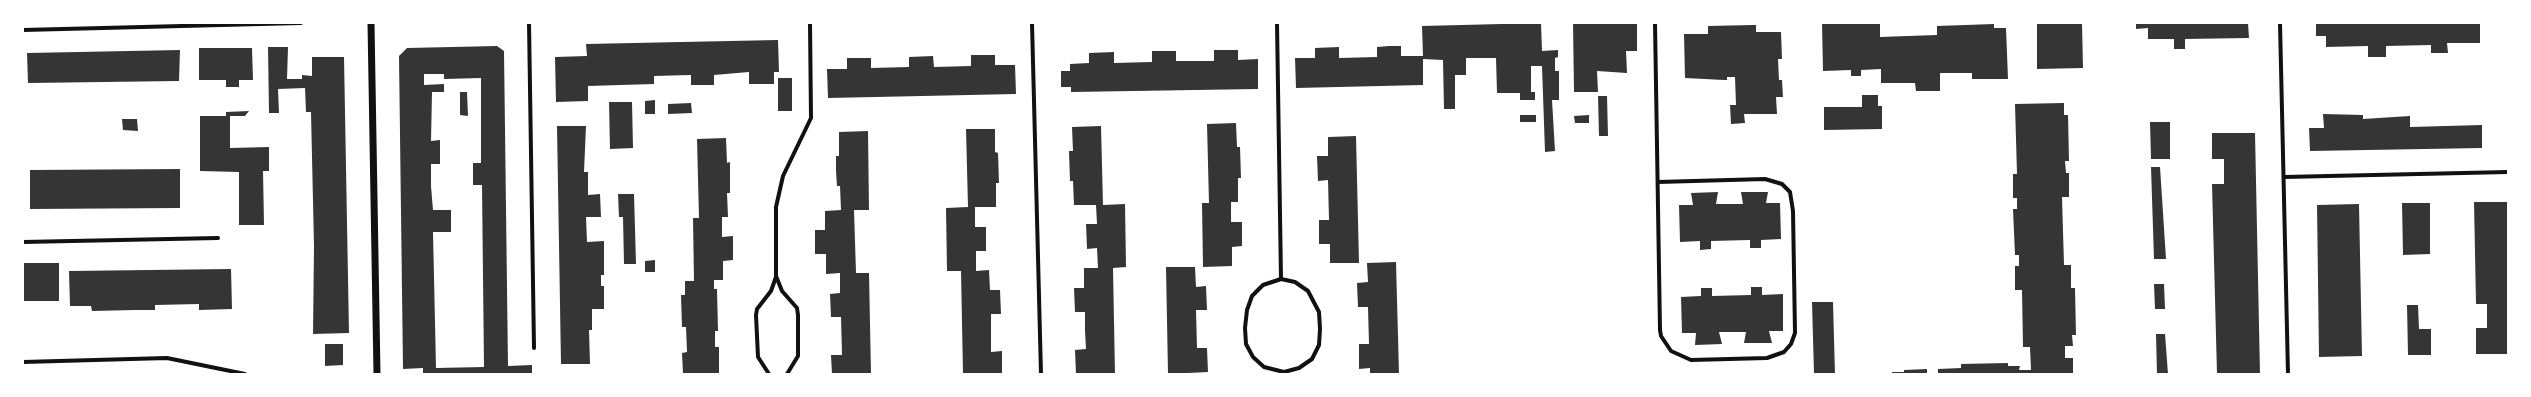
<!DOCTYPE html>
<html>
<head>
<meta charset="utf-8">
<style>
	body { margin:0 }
	#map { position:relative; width:2531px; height:397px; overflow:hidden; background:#fff; font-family:Literata,serif }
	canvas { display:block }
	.frame { position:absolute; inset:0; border:24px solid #fff; pointer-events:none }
</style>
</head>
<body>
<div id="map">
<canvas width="2531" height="397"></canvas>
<div class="frame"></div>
</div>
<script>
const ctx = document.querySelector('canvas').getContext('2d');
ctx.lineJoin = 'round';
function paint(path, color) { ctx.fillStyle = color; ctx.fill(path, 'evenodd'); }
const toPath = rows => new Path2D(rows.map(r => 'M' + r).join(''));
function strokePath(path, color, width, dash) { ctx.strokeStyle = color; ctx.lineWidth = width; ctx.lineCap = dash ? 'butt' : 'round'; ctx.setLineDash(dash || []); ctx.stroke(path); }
paint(toPath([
	[1541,23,1542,51,1558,50,1558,57,1555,58,1555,71,1559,71,1559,100,1552,100,1555,151,1545,152,1542,66,1531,66,1531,92,1535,92,1535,100,1520,100,1520,93,1497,93,1496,58,1466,58,1466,75,1455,75,1455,109,1444,109,1443,60,1423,59,1423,85,1296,88,1295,58,1315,58,1315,48,1339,47,1339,58,1377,57,1377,47,1389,46,1401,46,1401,56,1423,56,1422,26],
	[1573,23,1637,23,1637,51,1626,51,1627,73,1597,71,1598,92,1574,92],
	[1822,23,1880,23,1880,37,1937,35,1937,26,1994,24,1994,28,2006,28,2008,79,1972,79,1972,73,1940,73,1940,91,1916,91,1915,83,1881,83,1881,69,1861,70,1861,76,1851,76,1851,70,1823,71],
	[2037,23,2082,23,2083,68,2037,69],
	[2136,23,2248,23,2249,38,2185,39,2185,49,2174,49,2174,39,2148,39,2148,28,2136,29],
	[2316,23,2480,23,2480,43,2447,43,2448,53,2431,53,2431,45,2386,46,2386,57,2368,57,2368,46,2326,47,2326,36,2316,36],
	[1753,25,1756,25,1756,32,1781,32,1782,59,1778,59,1779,80,1782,80,1783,97,1776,97,1777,114,1744,114,1745,123,1731,124,1730,105,1736,105,1735,77,1727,77,1727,80,1724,80,1685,78,1684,34,1708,34,1708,26],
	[778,40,779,72,774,72,774,84,749,84,749,72,714,75,714,85,691,85,691,75,654,76,654,84,588,86,588,101,556,102,555,57,587,56,586,44],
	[497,46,504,51,508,366,532,365,532,374,423,374,423,368,403,369,399,56,407,48],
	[424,74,444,74,444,79,481,78,481,163,473,163,473,185,482,185,484,367,436,368,433,232,451,232,451,210,433,210,431,186,431,164,440,164,440,140,431,141,432,92,444,92,444,84,424,85],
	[268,47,288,47,287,79,302,79,302,75,312,76,312,57,344,57,349,333,313,334,314,246,311,112,306,112,305,88,278,89,279,113,269,113],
	[199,48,252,48,253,80,239,80,239,87,226,87,226,80,199,80],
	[180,50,179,81,28,83,27,53],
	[1214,50,1238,50,1238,60,1258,59,1258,89,1071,92,1071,87,1061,87,1061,71,1070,71,1070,64,1089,63,1089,53,1114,52,1114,63,1152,62,1152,51,1176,51,1176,61,1214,61],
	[971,55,995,55,995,65,1015,65,1016,94,828,98,827,69,847,69,847,58,871,58,871,68,909,67,909,57,933,56,934,67,971,66],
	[778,78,792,78,792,111,778,111],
	[460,92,467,92,468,116,460,115],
	[1862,95,1878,95,1878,106,1882,106,1882,129,1824,130,1824,107,1862,107],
	[1598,96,1607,96,1608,136,1599,136],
	[655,100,655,114,645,114,645,101],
	[609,102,632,102,633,148,610,149],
	[691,103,692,113,668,114,668,104],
	[2064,103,2064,115,2068,115,2069,161,2065,161,2066,173,2069,173,2069,197,2062,197,2064,265,2071,265,2071,288,2075,288,2076,335,2072,335,2073,346,2065,346,2065,358,2073,358,2073,374,1938,374,1938,369,1961,368,1961,364,2008,363,2008,366,2020,366,2019,370,2031,370,2030,347,2023,347,2022,290,2015,290,2015,266,2019,266,2019,255,2015,255,2013,209,2017,209,2017,198,2013,198,2013,174,2017,174,2015,104],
	[249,111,245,116,230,116,230,148,269,147,269,171,263,171,264,225,239,225,239,172,200,171,200,116,226,116,226,112],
	[2323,114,2363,115,2363,119,2410,116,2410,127,2482,125,2482,148,2310,151,2309,128,2324,128],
	[1520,115,1536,115,1536,122,1520,122],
	[1589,115,1589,123,1575,123,1574,116],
	[122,119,137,119,138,131,123,130],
	[2150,122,2170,122,2170,159,2151,159],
	[1236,123,1237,147,1240,147,1241,178,1238,178,1238,202,1231,202,1231,222,1242,222,1242,246,1232,247,1232,266,1203,267,1202,203,1209,203,1207,124],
	[557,126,586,126,584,172,588,172,588,195,600,194,601,217,586,217,587,242,604,241,604,275,601,275,601,286,604,286,604,309,592,309,592,330,589,330,590,364,561,364],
	[1101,126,1103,205,1125,204,1126,267,1113,268,1115,374,1076,374,1075,350,1086,349,1085,331,1085,312,1075,312,1074,288,1084,288,1084,268,1098,268,1097,248,1087,249,1086,224,1097,224,1096,205,1074,205,1073,181,1070,181,1069,151,1073,151,1072,127],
	[966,129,995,129,995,152,998,153,999,183,996,183,996,207,975,207,975,227,986,227,986,251,976,251,976,271,989,270,990,290,1000,290,1001,314,991,314,991,352,1002,351,1002,374,963,374,961,271,947,271,946,208,968,207],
	[868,131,869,210,854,210,856,273,869,273,871,374,832,374,831,355,842,355,841,317,831,317,830,294,840,293,840,273,826,274,826,254,815,254,815,230,825,230,825,211,841,210,840,186,837,186,836,171,836,156,839,156,839,132],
	[2212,133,2255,133,2260,374,2217,374,2212,184,2224,184,2224,159,2212,159],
	[1356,136,1359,263,1330,263,1330,244,1319,244,1319,220,1329,220,1328,180,1318,181,1317,156,1328,156,1328,137],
	[726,138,727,163,730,162,730,193,727,193,728,217,722,217,722,237,733,236,733,260,723,261,723,280,714,280,714,289,717,289,718,331,715,331,715,347,719,347,719,374,683,374,682,353,687,352,686,327,682,327,681,295,685,295,685,281,694,281,693,218,699,218,697,139],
	[2151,167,2160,167,2166,259,2154,259],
	[180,169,180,208,30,209,30,170],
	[1718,192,1716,204,1743,204,1741,192,1768,192,1766,203,1780,203,1781,239,1761,240,1761,248,1750,248,1750,240,1711,241,1711,249,1700,250,1700,241,1680,242,1679,205,1693,205,1691,193],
	[618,194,634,194,636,264,624,264,623,217,619,217],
	[2474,202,2508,202,2508,354,2476,354,2476,328,2487,328,2487,304,2476,304],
	[2402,203,2430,203,2430,254,2403,255],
	[2359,204,2362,356,2319,357,2317,205],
	[655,260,655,272,645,272,645,261],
	[1396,262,1399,374,1370,374,1370,368,1359,369,1359,344,1369,344,1368,307,1358,307,1357,283,1368,282,1367,263],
	[23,263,59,263,59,301,23,301],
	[1166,267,1195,267,1196,287,1206,286,1207,310,1196,310,1197,348,1207,348,1208,372,1168,374],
	[231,269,232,309,199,310,199,304,155,305,155,310,135,310,92,311,91,306,70,306,69,271],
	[2154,284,2164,284,2165,309,2155,309],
	[1751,287,1762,287,1762,295,1783,294,1783,331,1769,331,1772,343,1744,343,1746,332,1719,332,1722,344,1695,345,1696,333,1682,333,1681,297,1701,296,1701,288,1712,288,1712,296,1751,295],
	[1812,302,1833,302,1835,374,1814,374],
	[2407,305,2418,305,2419,329,2431,329,2431,355,2408,355],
	[2156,334,2165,334,2168,374,2157,374],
	[325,344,343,344,343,365,325,366],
	[1927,369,1927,374,1892,374,1892,372,1904,372,1904,370]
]), '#353535');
strokePath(toPath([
	[529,23,534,348],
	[1032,23,1041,374],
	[1277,23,1281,279],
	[1655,23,1660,330,1661,336,1671,351,1691,360,1767,358,1784,352,1791,344,1795,333,1793,211,1790,192,1782,184,1765,179,1658,182],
	[2280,23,2288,374],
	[23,30,301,23],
	[2284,177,2508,172],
	[23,242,218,238],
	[1281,279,1295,282,1308,291,1319,312,1320,329,1319,345,1312,359,1299,368,1284,372,1264,367,1253,357,1246,344,1245,328,1247,310,1252,296,1263,285,1281,279],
	[23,362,167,358,245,374],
	[769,374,758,357,756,315,757,309,771,291,776,277],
	[787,374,798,356,798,315,797,308,782,291,776,276,776,207,783,176,811,118,810,23]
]), '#111', 4);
strokePath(toPath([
	[371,23,377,374]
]), '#111', 7);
</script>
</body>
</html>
